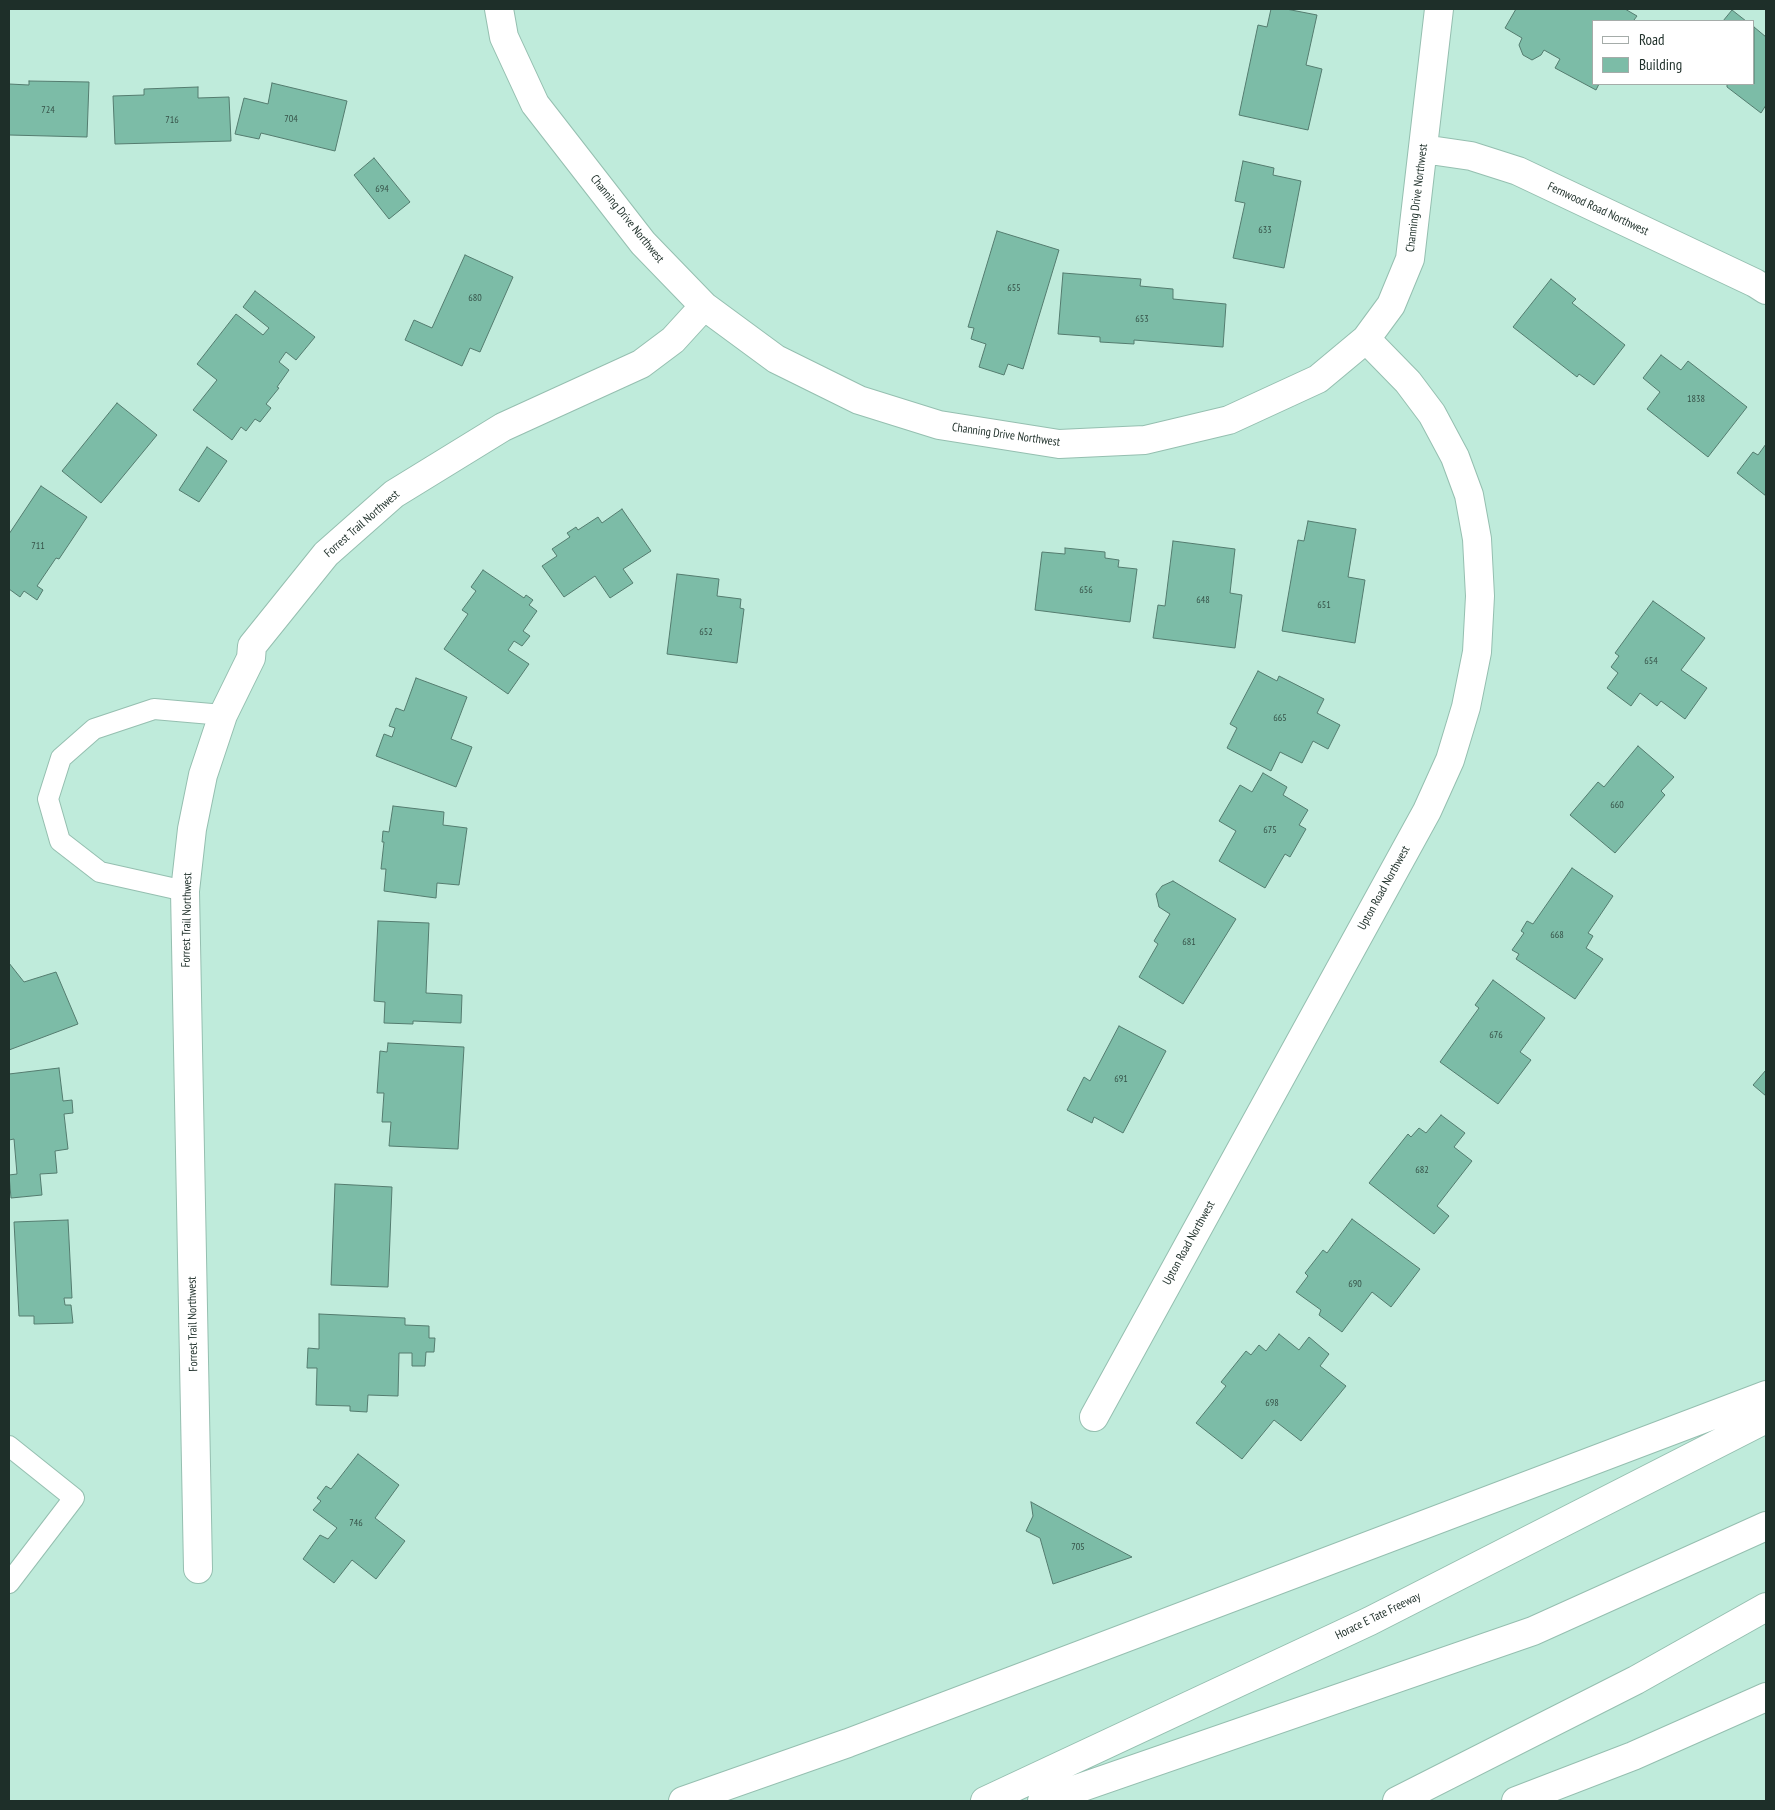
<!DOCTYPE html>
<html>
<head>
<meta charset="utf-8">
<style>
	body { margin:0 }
	#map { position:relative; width:1775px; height:1810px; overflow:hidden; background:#bfebdb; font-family:"PT Sans Narrow",sans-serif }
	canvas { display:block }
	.frame { position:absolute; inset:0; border:10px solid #1e2f29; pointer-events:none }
	.legend { position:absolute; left:1592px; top:20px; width:162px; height:65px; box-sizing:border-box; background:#fff; border:1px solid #a5aca9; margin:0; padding:6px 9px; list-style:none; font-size:15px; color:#1e2f29 }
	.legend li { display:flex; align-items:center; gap:10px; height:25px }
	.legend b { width:25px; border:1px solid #a5aca9 }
</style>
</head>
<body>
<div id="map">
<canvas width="1775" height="1810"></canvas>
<div class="frame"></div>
<ul class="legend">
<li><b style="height:6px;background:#fff"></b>Road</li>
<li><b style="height:14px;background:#7cbca7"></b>Building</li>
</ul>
</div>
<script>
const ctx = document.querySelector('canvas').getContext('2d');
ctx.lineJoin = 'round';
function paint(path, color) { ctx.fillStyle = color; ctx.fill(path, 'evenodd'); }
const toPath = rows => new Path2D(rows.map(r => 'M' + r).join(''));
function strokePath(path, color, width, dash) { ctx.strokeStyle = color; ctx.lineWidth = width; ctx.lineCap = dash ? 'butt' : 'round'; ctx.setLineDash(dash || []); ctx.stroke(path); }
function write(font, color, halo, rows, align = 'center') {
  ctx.font = font + ' "PT Sans Narrow",sans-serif'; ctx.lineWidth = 4.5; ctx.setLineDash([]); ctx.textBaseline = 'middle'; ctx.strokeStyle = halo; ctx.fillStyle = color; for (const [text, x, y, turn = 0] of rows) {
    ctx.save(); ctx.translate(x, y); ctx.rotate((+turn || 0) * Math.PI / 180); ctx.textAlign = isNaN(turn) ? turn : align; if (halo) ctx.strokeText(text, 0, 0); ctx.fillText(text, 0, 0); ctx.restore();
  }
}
const building = toPath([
	[1271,9,1286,9,1317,15,1306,65,1322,69,1308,130,1239,115,1258,25,1267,27,1271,9],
	[1516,9,1625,9,1637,16,1634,20,1636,21,1594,21,1594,84,1599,84,1596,90,1555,68,1560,59,1544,50,1541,55,1532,60,1523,55,1519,45,1522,38,1505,28,1516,9],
	[1732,10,1746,21,1723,21,1732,10],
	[1754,27,1766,37,1766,105,1761,113,1727,87,1727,84,1754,84,1754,27],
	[29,81,89,82,87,137,9,135,9,84,29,85,29,81],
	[272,83,347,101,335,151,261,133,259,139,235,134,244,98,268,104,272,83],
	[198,87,198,98,229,97,231,141,115,144,113,96,144,95,144,89,198,87],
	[374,158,410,202,389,219,354,175,374,158],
	[1243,161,1274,168,1273,175,1301,181,1284,268,1233,258,1245,203,1235,201,1243,161],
	[997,231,1059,250,1023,369,1008,364,1004,375,979,367,986,344,971,339,974,328,968,327,997,231],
	[465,255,513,277,480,352,470,348,462,366,405,340,414,320,432,328,465,255],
	[1063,273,1141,279,1140,286,1173,289,1173,299,1226,304,1223,347,1134,340,1134,344,1100,342,1100,337,1058,334,1063,273],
	[1551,279,1576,299,1572,303,1625,345,1594,385,1579,374,1577,377,1513,327,1551,279],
	[255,291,315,337,296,360,286,352,279,362,289,370,277,387,279,388,266,404,271,408,260,422,255,419,246,431,241,427,232,440,193,410,217,380,197,364,236,314,263,335,269,328,243,307,255,291],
	[1661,355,1681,370,1688,361,1747,407,1708,457,1647,409,1660,392,1643,378,1661,355],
	[117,403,157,435,101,503,62,471,117,403],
	[1766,444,1766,496,1737,473,1753,452,1758,455,1766,444],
	[207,447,227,461,199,502,179,490,207,447],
	[41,486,87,517,59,559,56,558,37,586,43,590,37,600,24,591,20,597,9,589,9,534,41,486],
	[622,509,651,551,623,569,633,583,610,598,595,576,564,597,542,566,557,556,552,549,570,537,567,533,576,527,578,530,598,517,602,523,622,509],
	[1308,521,1356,529,1348,577,1365,580,1355,643,1282,631,1298,540,1304,541,1308,521],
	[1173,541,1235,549,1230,593,1242,595,1235,648,1153,638,1158,605,1165,606,1173,541],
	[1065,548,1105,552,1105,558,1119,560,1118,567,1137,569,1130,622,1035,610,1042,552,1065,554,1065,548],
	[483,570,524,598,526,595,533,600,529,605,537,611,523,631,530,636,522,646,514,641,508,650,529,664,508,694,444,649,468,614,462,610,476,591,471,587,483,570],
	[677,574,719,579,717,596,741,599,740,608,744,609,737,663,667,654,677,574],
	[1653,601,1705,638,1681,670,1707,688,1685,719,1661,701,1657,706,1640,693,1631,706,1607,688,1618,673,1611,667,1619,656,1615,653,1653,601],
	[1258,671,1277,681,1279,676,1324,699,1317,713,1340,725,1328,749,1313,741,1302,763,1280,752,1271,771,1227,748,1237,728,1230,724,1258,671],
	[416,678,467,697,451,739,472,747,456,787,376,756,384,734,392,737,395,728,389,726,396,708,404,711,416,678],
	[1638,746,1674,777,1661,791,1665,795,1615,853,1570,815,1598,782,1604,787,1638,746],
	[1263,773,1287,787,1283,795,1308,810,1299,825,1306,829,1290,857,1285,854,1265,888,1219,861,1236,831,1219,821,1240,785,1252,792,1263,773],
	[393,806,444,812,443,825,467,828,459,885,437,883,436,898,384,891,386,869,381,869,384,842,382,842,383,831,389,832,393,806],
	[1572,868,1613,896,1588,933,1593,936,1586,948,1603,959,1575,999,1516,959,1519,954,1512,950,1524,933,1521,931,1527,921,1533,924,1572,868],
	[1173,881,1236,919,1183,1004,1139,977,1158,944,1154,941,1170,914,1159,907,1156,894,1162,886,1173,881],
	[378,921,429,923,426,993,462,995,461,1023,413,1021,413,1024,384,1023,385,1002,374,1001,378,921],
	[9,963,24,982,56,972,78,1024,9,1050,9,963],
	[1493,980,1545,1018,1520,1052,1531,1060,1498,1104,1440,1062,1479,1008,1475,1005,1493,980],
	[1119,1026,1166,1051,1123,1133,1094,1117,1092,1123,1067,1110,1084,1077,1090,1081,1119,1026],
	[388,1043,464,1047,458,1149,389,1146,391,1122,382,1122,384,1093,377,1093,380,1051,387,1052,388,1043],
	[59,1068,63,1101,72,1100,73,1113,64,1114,68,1149,55,1151,57,1173,40,1174,42,1195,11,1198,9,1175,17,1174,14,1139,9,1140,9,1074,59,1068],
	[1766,1070,1766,1096,1753,1085,1766,1070],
	[1441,1115,1465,1133,1454,1147,1472,1161,1437,1206,1449,1216,1434,1234,1369,1183,1408,1134,1411,1137,1419,1128,1426,1133,1441,1115],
	[335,1184,392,1187,388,1287,331,1285,335,1184],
	[1352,1219,1420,1269,1391,1307,1372,1292,1342,1332,1319,1315,1321,1310,1296,1292,1308,1276,1305,1273,1323,1250,1327,1253,1352,1219],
	[68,1220,72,1298,64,1298,65,1305,71,1305,73,1323,34,1324,34,1316,19,1316,14,1222,68,1220],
	[319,1314,405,1318,405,1325,429,1326,429,1338,435,1338,434,1352,426,1352,425,1366,412,1366,412,1353,399,1353,398,1396,368,1395,367,1412,350,1411,350,1406,316,1405,317,1368,307,1368,308,1348,319,1349,319,1314],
	[1279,1334,1299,1350,1309,1337,1329,1354,1320,1366,1346,1386,1301,1441,1274,1420,1242,1459,1196,1423,1226,1386,1221,1382,1246,1351,1251,1355,1259,1345,1266,1351,1279,1334],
	[358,1454,399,1485,375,1518,405,1541,376,1579,352,1560,334,1583,303,1559,320,1535,328,1539,337,1528,313,1510,321,1501,317,1498,326,1486,331,1489,358,1454],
	[1031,1502,1093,1536,1132,1557,1053,1584,1040,1538,1026,1531,1033,1516,1031,1502]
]);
paint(building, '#7cbca7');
strokePath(building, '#547c6f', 1);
const service = toPath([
	[185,891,100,872,60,841,48,799,61,758,94,729,154,709,223,715],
	[9,1446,74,1498,9,1583]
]);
const minor = toPath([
	[499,9,504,37,535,104,643,243,704,306,776,359,859,400,939,425,1059,444,1145,440,1229,420,1318,379,1366,339,1391,305,1410,259,1439,9],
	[1423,149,1471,156,1518,171,1755,283,1766,290],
	[1094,1417,1427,811,1450,760,1466,707,1477,652,1480,596,1477,539,1469,495,1455,457,1432,414,1408,382,1366,339],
	[198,1569,185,891,192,829,203,775,223,715,251,658,252,646,326,554,394,494,503,427,641,364,673,340,704,306]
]);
const motorway = toPath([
	[683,1801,848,1743,1766,1395],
	[985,1801,1370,1621,1766,1419],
	[1042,1801,1533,1631,1766,1526],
	[1397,1801,1636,1680,1766,1607],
	[1516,1801,1633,1756,1766,1697]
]);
strokePath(service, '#95bfb0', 22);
strokePath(minor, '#95bfb0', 30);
strokePath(motorway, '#95bfb0', 30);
strokePath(service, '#fff', 20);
strokePath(minor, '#fff', 28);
strokePath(motorway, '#fff', 28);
write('10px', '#365248', null, [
	["724",48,110],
	["704",291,119],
	["716",172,120],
	["694",382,189],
	["633",1265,230],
	["655",1014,288],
	["680",475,298],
	["653",1142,319],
	["1838",1696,399],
	["711",38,546],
	["656",1086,590],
	["648",1203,600],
	["651",1324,605],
	["652",706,632],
	["654",1651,661],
	["665",1280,718],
	["660",1617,805],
	["675",1270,830],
	["668",1557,935],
	["681",1189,942],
	["676",1496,1035],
	["691",1121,1079],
	["682",1422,1170],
	["690",1355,1284],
	["698",1272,1403],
	["746",356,1523],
	["705",1078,1547]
]);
write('12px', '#1e2f29', '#fff', [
	["Channing Drive Northwest",1417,198,-83],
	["Fernwood Road Northwest",1598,209,25],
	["Channing Drive Northwest",627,219,51],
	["Channing Drive Northwest",1006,435,8],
	["Forrest Trail Northwest",362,524,-41],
	["Upton Road Northwest",1384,888,-61],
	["Forrest Trail Northwest",187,920,-89],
	["Upton Road Northwest",1189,1243,-61],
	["Forrest Trail Northwest",193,1324,-91],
	["Horace E Tate Freeway",1378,1616,-26]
]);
</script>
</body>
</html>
